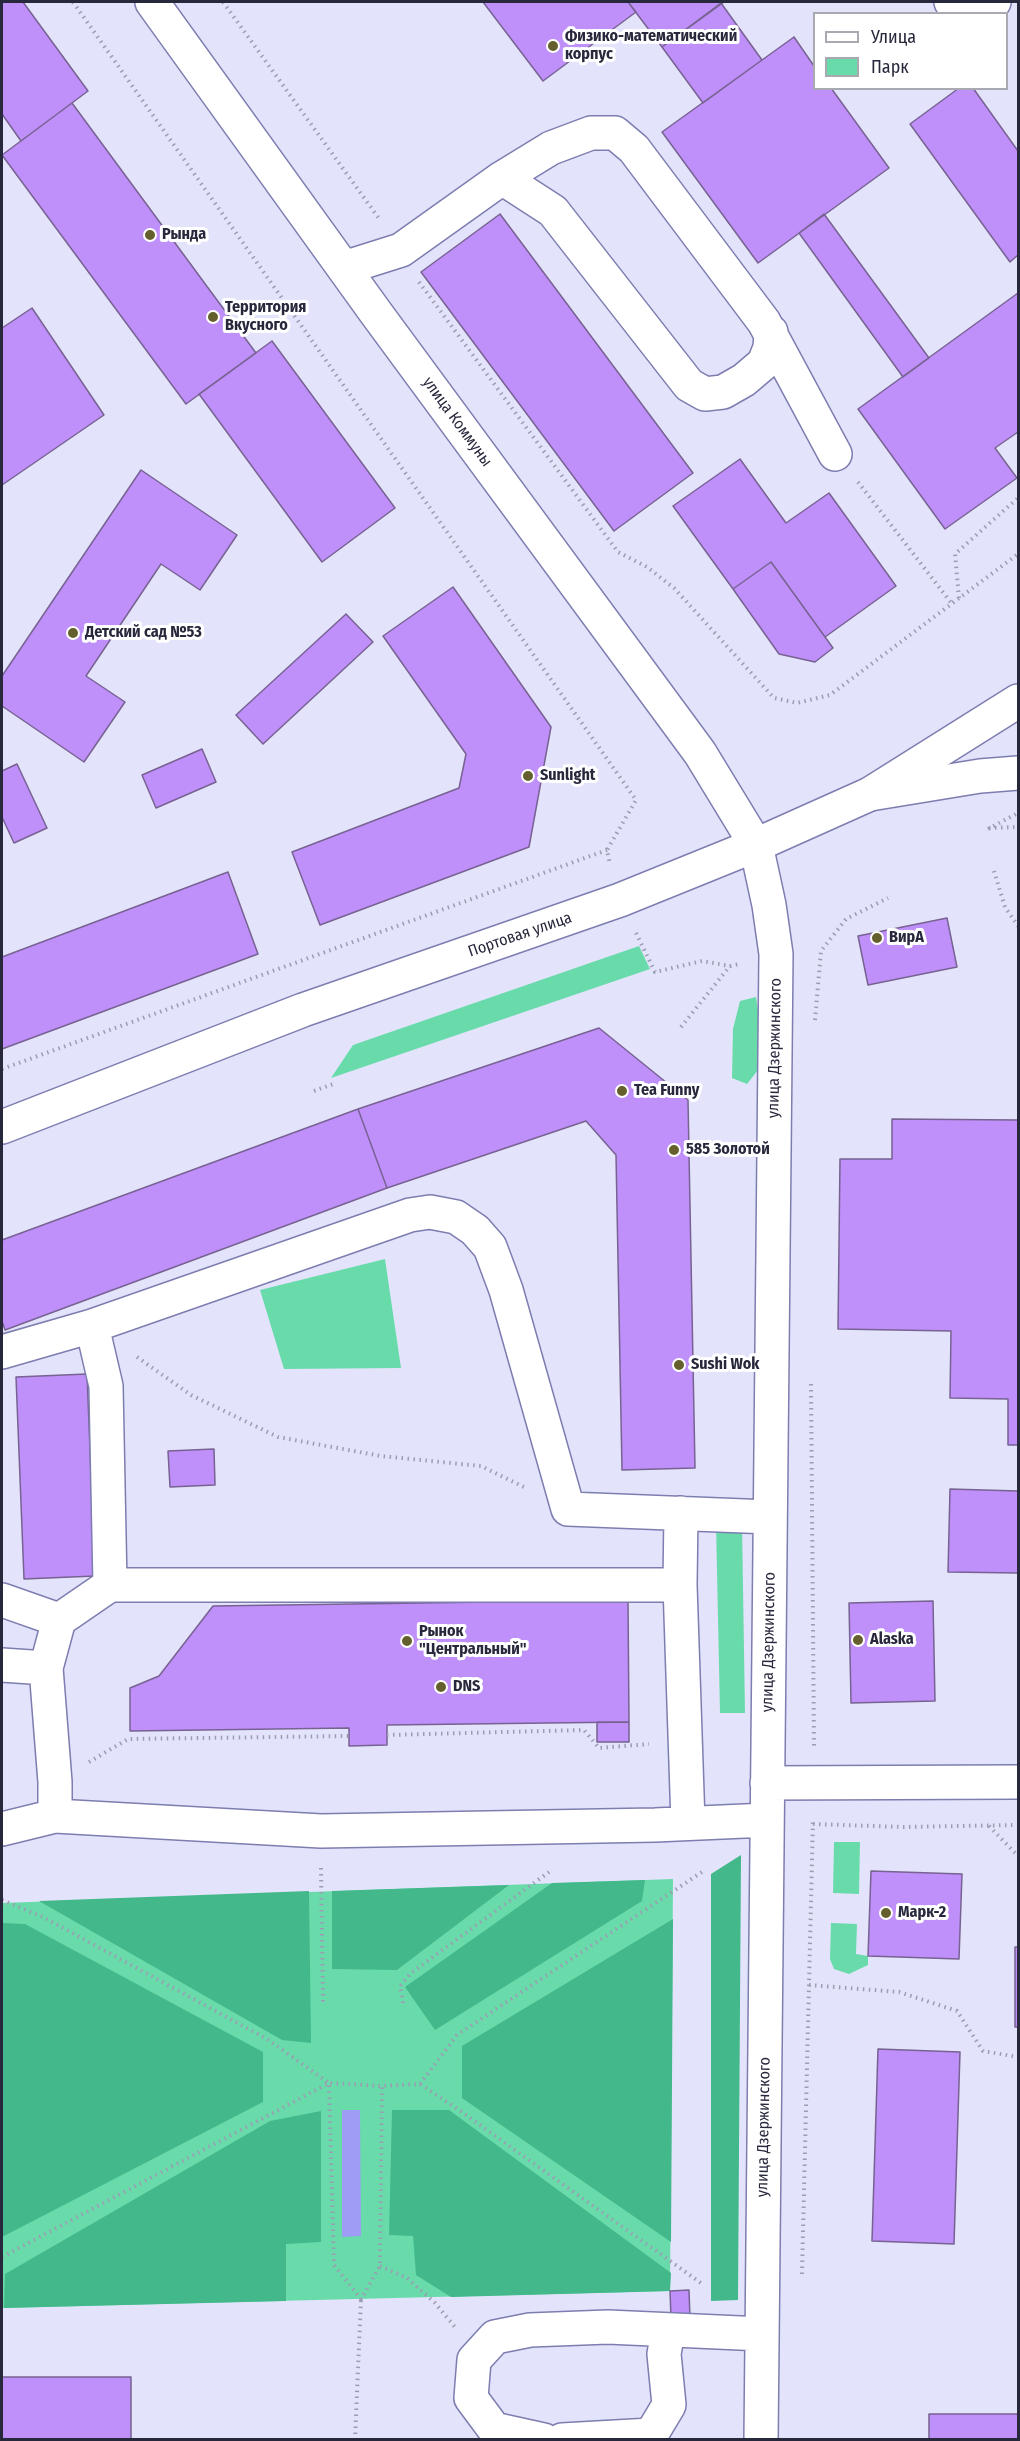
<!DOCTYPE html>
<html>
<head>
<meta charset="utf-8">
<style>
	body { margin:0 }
	#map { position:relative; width:1020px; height:2441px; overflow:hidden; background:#e3e4fb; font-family:"Fira Sans Condensed",sans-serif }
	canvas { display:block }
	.frame { position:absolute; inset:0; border:3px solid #28283d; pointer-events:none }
	.legend { position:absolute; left:813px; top:12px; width:195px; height:78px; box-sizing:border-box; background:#fff; border:2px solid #a9a9b1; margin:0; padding:8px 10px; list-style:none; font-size:18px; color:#28283d }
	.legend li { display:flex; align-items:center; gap:12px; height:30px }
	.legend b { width:30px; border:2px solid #a9a9b1 }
</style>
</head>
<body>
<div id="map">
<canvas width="1020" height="2441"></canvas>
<div class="frame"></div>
<ul class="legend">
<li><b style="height:8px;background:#fff"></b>Улица</li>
<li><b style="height:16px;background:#69dbab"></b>Парк</li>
</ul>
</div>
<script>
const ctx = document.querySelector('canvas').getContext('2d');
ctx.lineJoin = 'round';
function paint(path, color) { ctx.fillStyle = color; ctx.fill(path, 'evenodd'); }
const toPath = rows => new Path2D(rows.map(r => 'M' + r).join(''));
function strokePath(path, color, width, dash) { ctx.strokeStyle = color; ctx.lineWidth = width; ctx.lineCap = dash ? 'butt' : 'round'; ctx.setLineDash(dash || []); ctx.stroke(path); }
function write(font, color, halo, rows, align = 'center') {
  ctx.font = font + ' "Fira Sans Condensed",sans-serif'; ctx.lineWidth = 6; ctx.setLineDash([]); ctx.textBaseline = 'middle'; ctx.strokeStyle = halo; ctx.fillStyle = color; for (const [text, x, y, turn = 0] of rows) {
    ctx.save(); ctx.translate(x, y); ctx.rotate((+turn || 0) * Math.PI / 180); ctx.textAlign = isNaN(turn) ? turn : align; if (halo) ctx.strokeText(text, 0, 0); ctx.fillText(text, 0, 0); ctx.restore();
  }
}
paint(toPath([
	[639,946,650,969,331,1078,353,1045],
	[756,997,758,1010,758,1070,747,1084,732,1078,733,1029,740,1001],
	[385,1259,401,1368,284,1369,260,1290],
	[742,1523,745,1713,720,1713,716,1524],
	[834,1842,860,1842,859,1894,833,1893],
	[673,1879,670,2291,2,2308,2,1903],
	[831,1923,857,1924,856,1954,868,1956,868,1965,849,1974,834,1969,830,1959]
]), '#69dbab');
paint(toPath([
	[741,1855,738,2300,711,2301,711,1874],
	[645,1880,642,1901,435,2030,405,1987,552,1883],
	[509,1885,397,1970,332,1969,332,1891],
	[309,1891,311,2043,282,2040,39,1901],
	[673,1919,671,2242,462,2098,462,2046],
	[2,1923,25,1924,263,2052,263,2102,2,2237],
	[392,2110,449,2110,671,2273,670,2291,451,2297,416,2275,413,2236,389,2235],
	[321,2111,321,2242,286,2244,286,2301,4,2308,5,2274,270,2121]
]), '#43b88a');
paint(toPath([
	[342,2110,360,2110,361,2236,342,2237]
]), '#9e9cf4');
const building = toPath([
	[2,2,23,2,88,91,21,141,2,114,2,2],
	[483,2,628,2,636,12,543,81,483,2],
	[628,2,724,2,662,47,628,2],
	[721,3,762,60,703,103,662,47,721,3],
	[794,37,814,66,814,88,831,88,889,168,758,263,662,132,794,37],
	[959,88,973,88,1018,151,1018,255,1010,262,910,124,959,88],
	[72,103,256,353,186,404,2,155,72,103],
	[500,214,693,473,614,531,421,272,500,214],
	[824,214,929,358,903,377,799,233,824,214],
	[1018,293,1018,432,995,448,1017,478,945,529,858,409,1018,293],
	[32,308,104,415,2,485,2,328,32,308],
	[272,341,395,508,322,562,199,394,272,341],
	[740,459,786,523,829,493,896,586,825,637,771,562,733,589,673,506,740,459],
	[141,470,237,535,200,590,161,564,86,676,125,702,84,762,2,706,2,676,141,470],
	[771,562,833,648,815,662,779,654,733,589,771,562],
	[453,587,551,727,529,847,320,925,292,852,459,788,466,754,383,636,453,587],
	[346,614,373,642,263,744,236,715,346,614],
	[202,749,216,782,156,808,142,775,202,749],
	[17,764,47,828,14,843,2,817,2,771,17,764],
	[228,872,258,954,2,1049,2,957,228,872],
	[947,918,957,967,868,985,858,936,947,918],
	[599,1028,688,1100,695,1468,622,1470,616,1155,586,1121,387,1188,358,1109,599,1028],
	[358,1109,387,1188,5,1330,2,1321,2,1240,358,1109],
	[892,1119,1018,1120,1018,1445,1008,1445,1008,1399,950,1398,951,1331,838,1329,840,1159,892,1159,892,1119],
	[87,1374,95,1576,24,1579,16,1377,87,1374],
	[214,1449,215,1485,170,1487,168,1451,214,1449],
	[950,1489,1018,1491,1018,1573,948,1572,950,1489],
	[628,1600,629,1722,387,1725,387,1745,349,1746,349,1728,130,1731,130,1688,159,1676,213,1606,628,1600],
	[933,1601,935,1701,851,1703,849,1603,933,1601],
	[597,1722,629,1722,629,1742,597,1742,597,1722],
	[871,1871,962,1874,959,1959,868,1956,871,1871],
	[1015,1947,1018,1947,1018,2027,1015,2027,1015,1947],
	[878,2049,960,2052,954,2244,872,2241,878,2049],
	[689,2290,690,2318,671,2318,670,2291,689,2290],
	[2,2377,131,2377,131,2440,2,2440,2,2377],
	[929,2414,1018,2414,1018,2440,929,2440,929,2414]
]);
paint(building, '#bf8ffa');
strokePath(building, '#776292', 1.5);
const minor = toPath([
	[152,2,376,313,700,753,756,845,769,905,776,954,761,2440],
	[951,2,960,14],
	[977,14,994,2],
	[502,178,553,211,689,385,705,394,723,392,744,380,764,363,770,348,771,332],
	[344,268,401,250,502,178,551,148,591,133,615,133,634,149,764,322,835,454],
	[870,794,980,776,1018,773],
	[92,1326,106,1386,110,1585],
	[2,1352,92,1326,410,1215,430,1212,456,1217,475,1230,490,1247,506,1290,568,1509,770,1517],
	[681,1513,680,1585,688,1823],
	[2,1600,59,1620,110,1585,680,1585],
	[2,1665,46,1668],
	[767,1783,1018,1782],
	[55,1816,55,1782,46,1668,59,1620],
	[2,1829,55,1816,321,1831,655,1825,767,1820],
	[544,2440,494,2429,471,2398,474,2360,495,2337,530,2330,608,2327,762,2334],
	[562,2440,651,2435,669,2405,664,2354,668,2331]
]);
const major = toPath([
	[2,1127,303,1010,620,900,756,845,870,794,1018,701]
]);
strokePath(minor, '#7d7db0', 36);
strokePath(major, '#7d7db0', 36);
strokePath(toPath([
	[73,2,636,800,607,850,610,864],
	[223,2,380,220],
	[419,282,618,552,647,567,674,588,774,698,797,703,830,695,1018,554],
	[858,482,952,604],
	[959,598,955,554,1018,498],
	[989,828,1018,827],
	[988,829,1018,813],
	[994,871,1005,907,1018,926],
	[636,933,655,972,702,961,730,966,739,964],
	[815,1020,821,951,846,919,888,898],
	[681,1027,730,966],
	[2,1069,607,850],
	[314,1091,333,1084],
	[137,1357,191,1395,278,1437,381,1456,481,1466,524,1487],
	[811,1384,814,1746],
	[387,1735,584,1730,599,1748,649,1744],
	[89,1762,128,1739,349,1736],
	[813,1824,903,1827,1018,1825],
	[989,1826,1018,1856],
	[321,1868,323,2004],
	[2,1900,43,1917,267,2039,329,2083,334,2265,361,2299,380,2266,382,2086],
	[809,1985,899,1992,957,2011,983,2051,1018,2057],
	[403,2003,400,1986,411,1973,549,1872],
	[420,2084,457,2035,705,1870],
	[2,2257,329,2083,382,2086,420,2084,459,2110,701,2283],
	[380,2266,407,2278,435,2303,455,2327],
	[802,2274,813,1819],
	[355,2440,361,2299]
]), '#9c9cb3', 4, [1.5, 4.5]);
strokePath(minor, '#fff', 33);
strokePath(major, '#fff', 33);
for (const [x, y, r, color] of [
	[553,46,6,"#645f2c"],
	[150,235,6,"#645f2c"],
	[213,317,6,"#645f2c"],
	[73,633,6,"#645f2c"],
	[528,776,6,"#645f2c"],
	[877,938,6,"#645f2c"],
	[622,1091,6,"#645f2c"],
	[674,1150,6,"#645f2c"],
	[679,1365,6,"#645f2c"],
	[858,1640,6,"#645f2c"],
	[407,1641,6,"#645f2c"],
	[441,1687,6,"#645f2c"],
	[886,1913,6,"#645f2c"]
]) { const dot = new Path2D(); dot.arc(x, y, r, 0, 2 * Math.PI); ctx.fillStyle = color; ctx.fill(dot); strokePath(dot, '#fff', 2); }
write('bold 16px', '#28283d', '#fff', [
	["Физико-математический",565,37],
	["корпус",565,55],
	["Рында",162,235],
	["Территория",225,308],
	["Вкусного",225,326],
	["Детский сад №53",85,633],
	["Sunlight",540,776],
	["ВирА",889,938],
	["Tea Funny",634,1091],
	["585 Золотой",686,1150],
	["Sushi Wok",691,1365],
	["Рынок",419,1632],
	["\"Центральный\"",419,1650],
	["Alaska",870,1640],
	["DNS",453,1687],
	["Марк-2",898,1913]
], 'left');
write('16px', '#28283d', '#fff', [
	["улица Коммуны",457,422,54],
	["Портовая улица",520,935,-19],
	["улица Дзержинского",775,1048,-89],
	["улица Дзержинского",769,1642,-89],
	["улица Дзержинского",764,2127,-89]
]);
</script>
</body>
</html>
